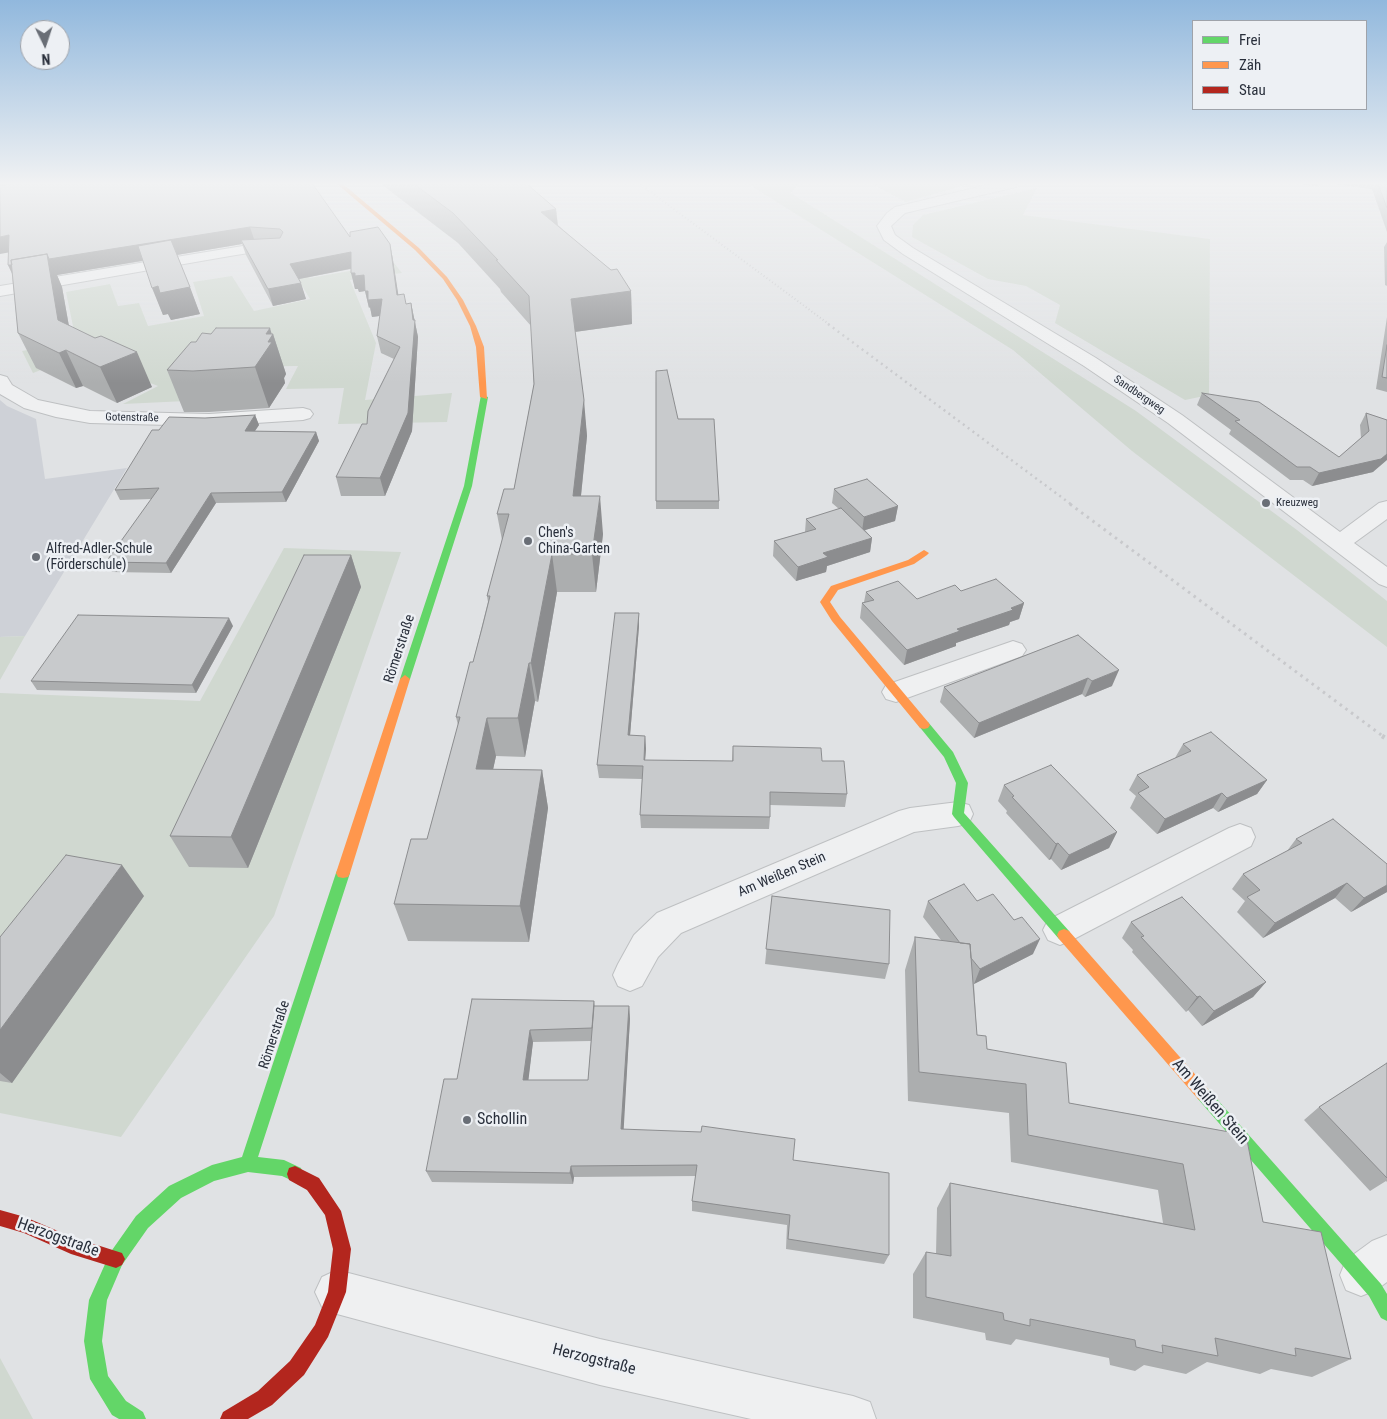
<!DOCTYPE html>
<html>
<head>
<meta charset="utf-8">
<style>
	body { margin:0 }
	#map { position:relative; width:1387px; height:1419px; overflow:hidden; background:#e0e2e4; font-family:"Roboto Condensed",sans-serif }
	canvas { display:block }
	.legend { position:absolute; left:1192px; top:20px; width:175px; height:90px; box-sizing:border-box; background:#edf0f4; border:1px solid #9fa3aa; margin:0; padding:6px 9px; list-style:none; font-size:15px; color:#292f3b }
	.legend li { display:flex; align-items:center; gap:10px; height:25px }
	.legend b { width:25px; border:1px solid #9fa3aa }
	.north { position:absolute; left:20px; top:20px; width:50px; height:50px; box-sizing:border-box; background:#edf0f4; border:1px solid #9fa3aa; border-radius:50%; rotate:176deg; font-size:14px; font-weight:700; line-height:20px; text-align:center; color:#292f3b }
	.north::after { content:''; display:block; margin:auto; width:18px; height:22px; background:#696e76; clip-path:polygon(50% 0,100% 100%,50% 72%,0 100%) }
</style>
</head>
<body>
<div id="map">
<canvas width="1387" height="1419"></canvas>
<ul class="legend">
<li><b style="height:6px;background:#63d668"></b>Frei</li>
<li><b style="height:6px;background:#ff974d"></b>Zäh</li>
<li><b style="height:6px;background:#b3261e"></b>Stau</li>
</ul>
<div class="north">N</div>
</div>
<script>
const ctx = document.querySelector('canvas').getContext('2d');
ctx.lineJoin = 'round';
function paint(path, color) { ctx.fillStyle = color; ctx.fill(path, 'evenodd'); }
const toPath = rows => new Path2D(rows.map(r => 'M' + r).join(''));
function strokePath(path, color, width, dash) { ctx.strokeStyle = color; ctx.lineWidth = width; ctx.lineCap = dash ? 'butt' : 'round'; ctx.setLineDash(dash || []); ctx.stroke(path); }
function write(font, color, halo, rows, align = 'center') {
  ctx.font = font + ' "Roboto Condensed",sans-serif'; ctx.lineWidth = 5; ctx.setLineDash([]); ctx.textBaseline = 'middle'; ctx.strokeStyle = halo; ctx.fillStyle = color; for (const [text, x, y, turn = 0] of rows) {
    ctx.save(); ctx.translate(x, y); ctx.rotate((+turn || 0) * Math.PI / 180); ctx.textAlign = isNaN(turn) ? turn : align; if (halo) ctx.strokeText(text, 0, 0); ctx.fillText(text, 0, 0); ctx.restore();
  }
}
paint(toPath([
	[0,400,7,406,36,419,45,479,127,468,25,636,0,637]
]), '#ced1d7');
paint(toPath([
	[748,184,798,184,791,193,1136,411,1297,530,1387,601,1387,647,1132,451,1013,350],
	[872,184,969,184,906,202],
	[1037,188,1023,215,1210,239,1209,395,1185,400,1055,323,1060,305,1026,286,988,279,912,237,913,225,923,215],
	[394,263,402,273,350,280,376,343,365,400,452,393,447,422,338,424,344,388,286,389,298,366,213,367,186,401,123,404,158,386,80,355,33,373,22,351,76,341,66,292,110,284,118,306,139,303,148,326,204,316,193,282,232,276,254,311,310,299,291,268,304,264,310,278],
	[284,548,401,552,274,916,121,1137,0,1113,0,693,200,701],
	[25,636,0,680,0,637],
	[0,1358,33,1419,0,1419]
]), '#d0d8d0');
const street = toPath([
	[991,184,1017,184,1016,187,905,213,891,226,895,235,913,248,1096,358,1182,415,1340,532,1379,503,1387,501,1387,519,1354,543,1387,567,1387,587,1379,584,1168,423,1084,366,903,254,884,240,877,226,887,213,895,207,991,184],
	[255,244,279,245,284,246,286,249,284,252,279,253,255,252,230,256,0,296,0,286,255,244],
	[0,375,7,377,12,385,38,400,90,411,209,414,303,408,310,410,313,414,310,418,303,420,209,426,90,423,56,417,24,408,0,394,0,375],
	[1013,641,1022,644,1026,650,1022,656,896,702,886,699,882,692,886,685,1013,641],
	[958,802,969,805,973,814,969,823,958,826,914,832,681,933,658,957,642,986,630,991,618,986,613,975,618,964,634,935,657,913,899,811,910,808,958,802],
	[1240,824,1251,828,1255,837,1251,846,1072,940,1060,945,1048,940,1043,930,1048,920,1229,828,1240,824],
	[1387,1235,1387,1282,1376,1290,1361,1296,1346,1290,1340,1275,1346,1260,1372,1241,1387,1235],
	[337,1270,600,1339,853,1396,870,1402,876,1419,751,1419,600,1385,337,1314,322,1307,315,1292,322,1277,337,1270]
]);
strokePath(street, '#bec0c2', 2);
paint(street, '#eff0f1');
paint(toPath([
	[481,395,488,397,472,486,410,679,405,683,400,679,464,486,481,395],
	[924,721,928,722,953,752,968,783,964,813,1069,931,1071,935,1069,939,1064,941,1059,939,954,817,952,814,956,783,944,757,918,725,924,721],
	[343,868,348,869,350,873,258,1157,284,1160,301,1168,303,1174,301,1180,295,1182,282,1176,248,1172,214,1181,181,1198,148,1228,122,1265,107,1300,102,1341,108,1376,126,1401,143,1412,146,1419,119,1419,112,1415,90,1379,84,1341,89,1300,110,1253,136,1216,169,1186,212,1165,242,1157,336,873,338,869,343,868],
	[1203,1086,1208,1089,1381,1284,1387,1294,1387,1321,1381,1318,1369,1296,1198,1099,1195,1094,1198,1089,1203,1086]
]), '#63d668');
paint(toPath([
	[337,184,343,184,419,248,447,277,463,300,476,326,484,347,487,399,480,397,476,347,470,326,457,300,443,279,415,250,337,184],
	[924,550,929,553,927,555,914,564,838,590,830,602,840,617,928,722,930,725,928,728,924,729,920,728,832,621,820,602,831,586,908,560,924,550],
	[405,675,410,679,350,873,348,877,343,878,338,877,336,873,400,679,405,675],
	[1064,929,1069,931,1208,1089,1211,1094,1208,1099,1203,1102,1198,1099,1059,939,1057,935,1059,931,1064,929]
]), '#ff974d');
paint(toPath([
	[295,1166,319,1178,341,1211,351,1249,346,1292,328,1337,304,1375,272,1405,248,1419,220,1419,223,1412,258,1391,290,1361,315,1325,328,1292,333,1249,325,1215,307,1190,289,1180,287,1174,289,1168,295,1166],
	[0,1210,25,1217,72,1237,122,1253,125,1259,122,1265,116,1268,71,1254,24,1233,0,1226,0,1210]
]), '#b3261e');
strokePath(toPath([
	[640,184,830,325]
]), '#c8c9cc', 2, [1, 2.5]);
strokePath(toPath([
	[828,324,1072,505]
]), '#c8c9cc', 2.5, [2, 4]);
strokePath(toPath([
	[1070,504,1384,737]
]), '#c8c9cc', 3, [2.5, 4.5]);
strokePath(toPath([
	[1382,736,1387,739]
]), '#c8c9cc', 4.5, [3, 5.5]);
paint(toPath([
	[0,184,350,237,390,244,393,260,398,295,406,304,411,303,418,337,412,431,385,496,341,496,336,477,367,424,394,359,381,353,377,336,380,316,372,317,370,307,369,308,365,291,359,292,358,289,355,289,351,269,299,279,306,299,273,306,246,255,242,244,177,255,200,314,171,320,168,314,163,315,143,261,57,275,62,287,69,326,152,387,117,403,83,386,76,388,36,368,18,333,12,274,8,265,9,252],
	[381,184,527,184,556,209,558,225,631,291,632,324,575,332,587,436,581,496,603,534,596,592,557,592,538,702,535,701,525,757,496,756,493,769,542,770,548,808,529,942,408,941,394,904,427,839,458,725,456,717,473,662,488,602,487,596,502,540,497,514,514,489,534,384,531,326,501,292,500,289,458,243],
	[1301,184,1320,184,1319,187],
	[1334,184,1387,184,1387,232,1372,189],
	[1387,242,1387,286,1385,285,1384,247],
	[1387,317,1387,392,1376,389],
	[273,334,286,374,284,378,285,383,269,408,209,412,184,412,167,370,196,342],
	[1202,393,1339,457,1361,438,1360,425,1366,413,1387,420,1373,472,1312,486,1303,480,1290,480,1229,434,1231,430,1197,405],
	[255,415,259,425,255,431,316,432,319,441,286,502,216,503,171,573,112,572,106,562,152,499,120,500,115,490,159,430,205,418],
	[678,419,719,501,719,509,656,509,656,501],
	[834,489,898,506,895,521,865,530,872,538,870,552,827,566,826,572,796,581,773,556,774,541,805,532,806,519,839,509,832,503],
	[351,555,361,587,248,868,189,867,170,836],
	[866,592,917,599,1024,603,1019,619,1010,622,1009,625,956,643,956,646,904,665,860,618,862,603,864,602],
	[639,613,639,626,630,735,645,736,646,749,645,760,732,761,733,746,822,761,847,794,845,807,770,805,770,817,769,829,641,828,640,815,642,779,599,778,597,765],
	[233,626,196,693,37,690,31,681],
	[1078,635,1112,686,1085,697,1082,694,974,738,940,702,944,687],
	[1183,744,1267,780,1257,794,1218,812,1213,808,1157,834,1130,808,1136,796,1129,790,1137,775,1175,758],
	[1004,785,1117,832,1109,848,1061,870,1051,859,1049,860,1006,813,1007,811,998,801],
	[1296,839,1387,864,1387,892,1351,912,1335,898,1263,938,1237,912,1245,901,1232,889,1243,874,1287,851],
	[144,896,12,1083,0,1081,0,937],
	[772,896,889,964,885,979,765,964],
	[928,901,977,901,1033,954,974,984,977,1035,987,1049,1069,1103,1246,1135,1263,1222,1351,1359,1312,1377,1271,1369,1260,1374,1207,1362,1186,1374,1144,1365,1135,1371,1110,1365,1109,1358,1016,1339,1011,1345,986,1340,985,1333,913,1318,913,1274,926,1252,936,1254,937,1208,950,1183,1163,1223,1158,1190,1011,1162,1009,1113,908,1101,905,970,915,937,941,940,923,917],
	[1131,922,1266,982,1253,997,1202,1026,1188,1010,1186,1012,1132,952,1133,950,1122,938],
	[472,999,594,1001,595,1006,629,1006,630,1019,623,1129,793,1160,889,1255,884,1264,786,1249,787,1225,692,1211,692,1201,696,1176,574,1177,573,1184,432,1182,426,1171,457,1079],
	[591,1041,588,1080,528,1080,533,1042],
	[1387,1063,1387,1182,1386,1181,1370,1191,1304,1120,1319,1107]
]), '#acaeaf');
paint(toPath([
	[556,209,559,239,541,212],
	[250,227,255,242,241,240,242,244,57,275,62,287,74,355,58,320,16,281,8,265,47,254],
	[9,235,17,251,0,254,0,237],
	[390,244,393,260,401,312,397,295],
	[351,252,354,268,294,280,290,264],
	[351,273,355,273,364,275,382,299,386,315,372,317,370,307,369,308,365,291,359,292,358,289,355,289],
	[301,283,306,299,273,306,268,289],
	[158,286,190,287,200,314,171,320,168,314,163,315,152,288],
	[631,291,632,324,574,332,571,299],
	[411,303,418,337,412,431,385,496,380,478],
	[270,328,272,335,273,334,286,374,284,378,285,383,269,408,255,367,266,334],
	[66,350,83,386,76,388,59,353],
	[137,352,152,387,117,403,100,367],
	[584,400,587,436,577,534,573,496],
	[255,415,259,425,248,441,245,431],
	[316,432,319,441,286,502,282,492],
	[1387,454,1387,460,1373,472,1312,486,1319,473],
	[211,493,216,503,171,573,166,563],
	[600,496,603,534,596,592,592,554],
	[898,506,895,521,862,531,864,517],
	[872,538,870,552,827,566,826,572,796,581,798,567,823,553],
	[552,554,557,592,538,702,531,663],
	[351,555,361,587,248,868,231,837],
	[1024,603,1019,619,1010,622,1009,625,956,643,956,646,904,665,907,650,957,629],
	[639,613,639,626,629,748,628,735],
	[229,618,233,626,196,693,192,685],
	[529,663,535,701,525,757,518,718],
	[1119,670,1112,686,1085,697,1092,681],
	[1088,678,1082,694,974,738,979,723],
	[487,718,496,756,485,807,476,769],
	[645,736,646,749,644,773,644,760],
	[542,770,548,808,529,942,520,906],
	[1267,780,1257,794,1218,812,1227,798],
	[1222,793,1213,808,1157,834,1165,819],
	[1117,832,1109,848,1061,870,1069,855],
	[1058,843,1051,859,1049,860,1056,844],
	[122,865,144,896,12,1083,0,1073,0,1030],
	[1347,883,1335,898,1263,938,1275,923],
	[1387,885,1387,892,1351,912,1364,898],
	[1040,939,1033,954,974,984,980,969],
	[1266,982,1253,997,1202,1026,1214,1011],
	[1200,996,1188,1010,1186,1012,1197,997],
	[629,1006,630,1019,623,1141,621,1129],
	[530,1030,533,1042,527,1092,523,1080],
	[571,1166,574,1177,573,1184,570,1173]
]), '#8c8d8f');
const building = toPath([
	[12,184,312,184,314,186,350,237,350,232,378,227,390,244,397,295,404,294,406,304,411,303,413,320,415,320,408,413,380,478,336,477,362,424,367,424,368,411,400,347,377,336,382,299,368,300,368,291,365,291,364,275,355,276,355,273,351,273,351,252,290,264,301,283,268,289,241,240,280,238,283,232,280,229,250,227,49,259,47,254,11,260,12,265,8,265,9,235,0,237,0,186,12,184],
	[414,184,527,184,556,209,541,212,611,270,617,269,631,291,571,299,584,400,573,496,600,496,592,554,552,554,531,663,529,663,518,718,487,718,476,769,542,770,520,906,394,904,411,839,427,839,446,769,460,717,456,717,470,662,473,662,482,628,490,596,487,596,509,514,497,514,504,489,514,489,534,384,529,296,496,260,498,260,453,213,414,184],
	[1378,184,1387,184,1387,208,1378,184],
	[171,240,190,287,160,293,158,286,152,288,138,246,171,240],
	[47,254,58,320,95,338,101,336,137,352,100,367,66,350,59,353,18,333,11,260,47,254],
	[216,328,270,328,266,334,273,334,268,342,272,342,255,367,193,371,167,370,191,342,196,342,202,333,211,334,216,328],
	[1387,345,1387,378,1382,377,1387,345],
	[667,370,678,419,714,419,719,501,656,501,656,371,667,370],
	[1202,393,1259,402,1339,457,1369,431,1366,413,1387,420,1387,454,1381,459,1319,473,1310,467,1297,467,1235,421,1240,420,1202,393],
	[255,415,245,431,316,432,282,492,211,493,166,563,106,562,159,488,115,490,152,430,159,430,169,417,205,418,255,415],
	[867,479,898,506,864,517,834,489,867,479],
	[841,508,872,538,823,553,828,557,798,567,774,541,816,529,806,519,841,508],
	[304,555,351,555,231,837,170,836,304,555],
	[996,579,1024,603,1011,608,1013,610,957,629,960,631,907,650,862,603,874,600,866,592,898,581,917,599,955,585,961,591,996,579],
	[615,613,639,613,628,735,645,736,644,760,733,761,733,746,821,748,822,761,844,761,847,794,770,792,770,817,640,815,643,766,597,765,615,613],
	[78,615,229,618,192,685,31,681,78,615],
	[1078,635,1119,670,1092,681,1088,678,979,723,944,687,1078,635],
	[1211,732,1267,780,1227,798,1222,793,1165,819,1138,793,1149,787,1137,775,1191,751,1183,744,1211,732],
	[1051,765,1117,832,1069,855,1058,843,1056,844,1012,797,1014,796,1004,785,1051,765],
	[1333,819,1387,864,1387,885,1364,898,1347,883,1275,923,1247,897,1260,890,1243,874,1302,843,1296,839,1333,819],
	[66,855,122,865,0,1030,0,937,66,855],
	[964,884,977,901,993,894,1014,920,1022,917,1040,939,980,969,971,958,970,944,960,943,928,901,964,884],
	[772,896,890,910,889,964,766,949,772,896],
	[1182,897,1266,982,1214,1011,1200,996,1197,997,1141,937,1144,936,1131,922,1182,897],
	[915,937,970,944,977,1035,986,1036,987,1049,1066,1063,1069,1103,1246,1135,1263,1222,1321,1232,1351,1359,1295,1348,1296,1356,1215,1338,1218,1356,1162,1345,1163,1353,1136,1347,1135,1340,1030,1319,1030,1326,1004,1320,1003,1313,926,1297,926,1252,951,1256,950,1183,1195,1230,1183,1164,1028,1135,1026,1084,919,1072,915,937],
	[472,999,594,1001,592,1028,530,1030,523,1080,588,1080,594,1006,629,1006,621,1129,701,1132,702,1126,795,1139,793,1160,889,1173,889,1255,788,1239,790,1215,692,1201,697,1165,571,1166,570,1173,426,1171,444,1079,457,1079,472,999],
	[1387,1063,1387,1178,1319,1107,1387,1063]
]);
paint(building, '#c8cacc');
strokePath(building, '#8c8d8f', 1);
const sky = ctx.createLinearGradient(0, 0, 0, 383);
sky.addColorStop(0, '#91b8dd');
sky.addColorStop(0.48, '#f1f2f3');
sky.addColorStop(1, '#f1f2f300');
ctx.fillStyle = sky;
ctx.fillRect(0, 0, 1387, 383);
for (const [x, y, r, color] of [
	[1266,503,5,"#696e76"],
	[528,541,5,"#696e76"],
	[36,557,5,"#696e76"],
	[467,1120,5,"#696e76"]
]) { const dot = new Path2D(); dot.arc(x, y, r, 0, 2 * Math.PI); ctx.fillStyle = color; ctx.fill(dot); strokePath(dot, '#edf0f4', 2); }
write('11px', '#292f3b', '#edf0f4', [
	["Sandbergweg",1139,395,34],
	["Gotenstraße",132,418,1]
]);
write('11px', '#292f3b', '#edf0f4', [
	["Kreuzweg",1276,503]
], 'left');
write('14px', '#292f3b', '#edf0f4', [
	["Chen's",538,533],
	["China-Garten",538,549],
	["Alfred-Adler-Schule",46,549],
	["(Förderschule)",46,565]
], 'left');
write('14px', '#292f3b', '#edf0f4', [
	["Römerstraße",400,649,-72],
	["Am Weißen Stein",782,875,-23],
	["Römerstraße",275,1035,-72]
]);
write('16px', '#292f3b', '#edf0f4', [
	["Am Weißen Stein",1210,1102,49],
	["Herzogstraße",58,1238,20],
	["Herzogstraße",594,1360,14]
]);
write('16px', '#292f3b', '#edf0f4', [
	["Schollin",477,1120]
], 'left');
</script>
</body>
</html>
